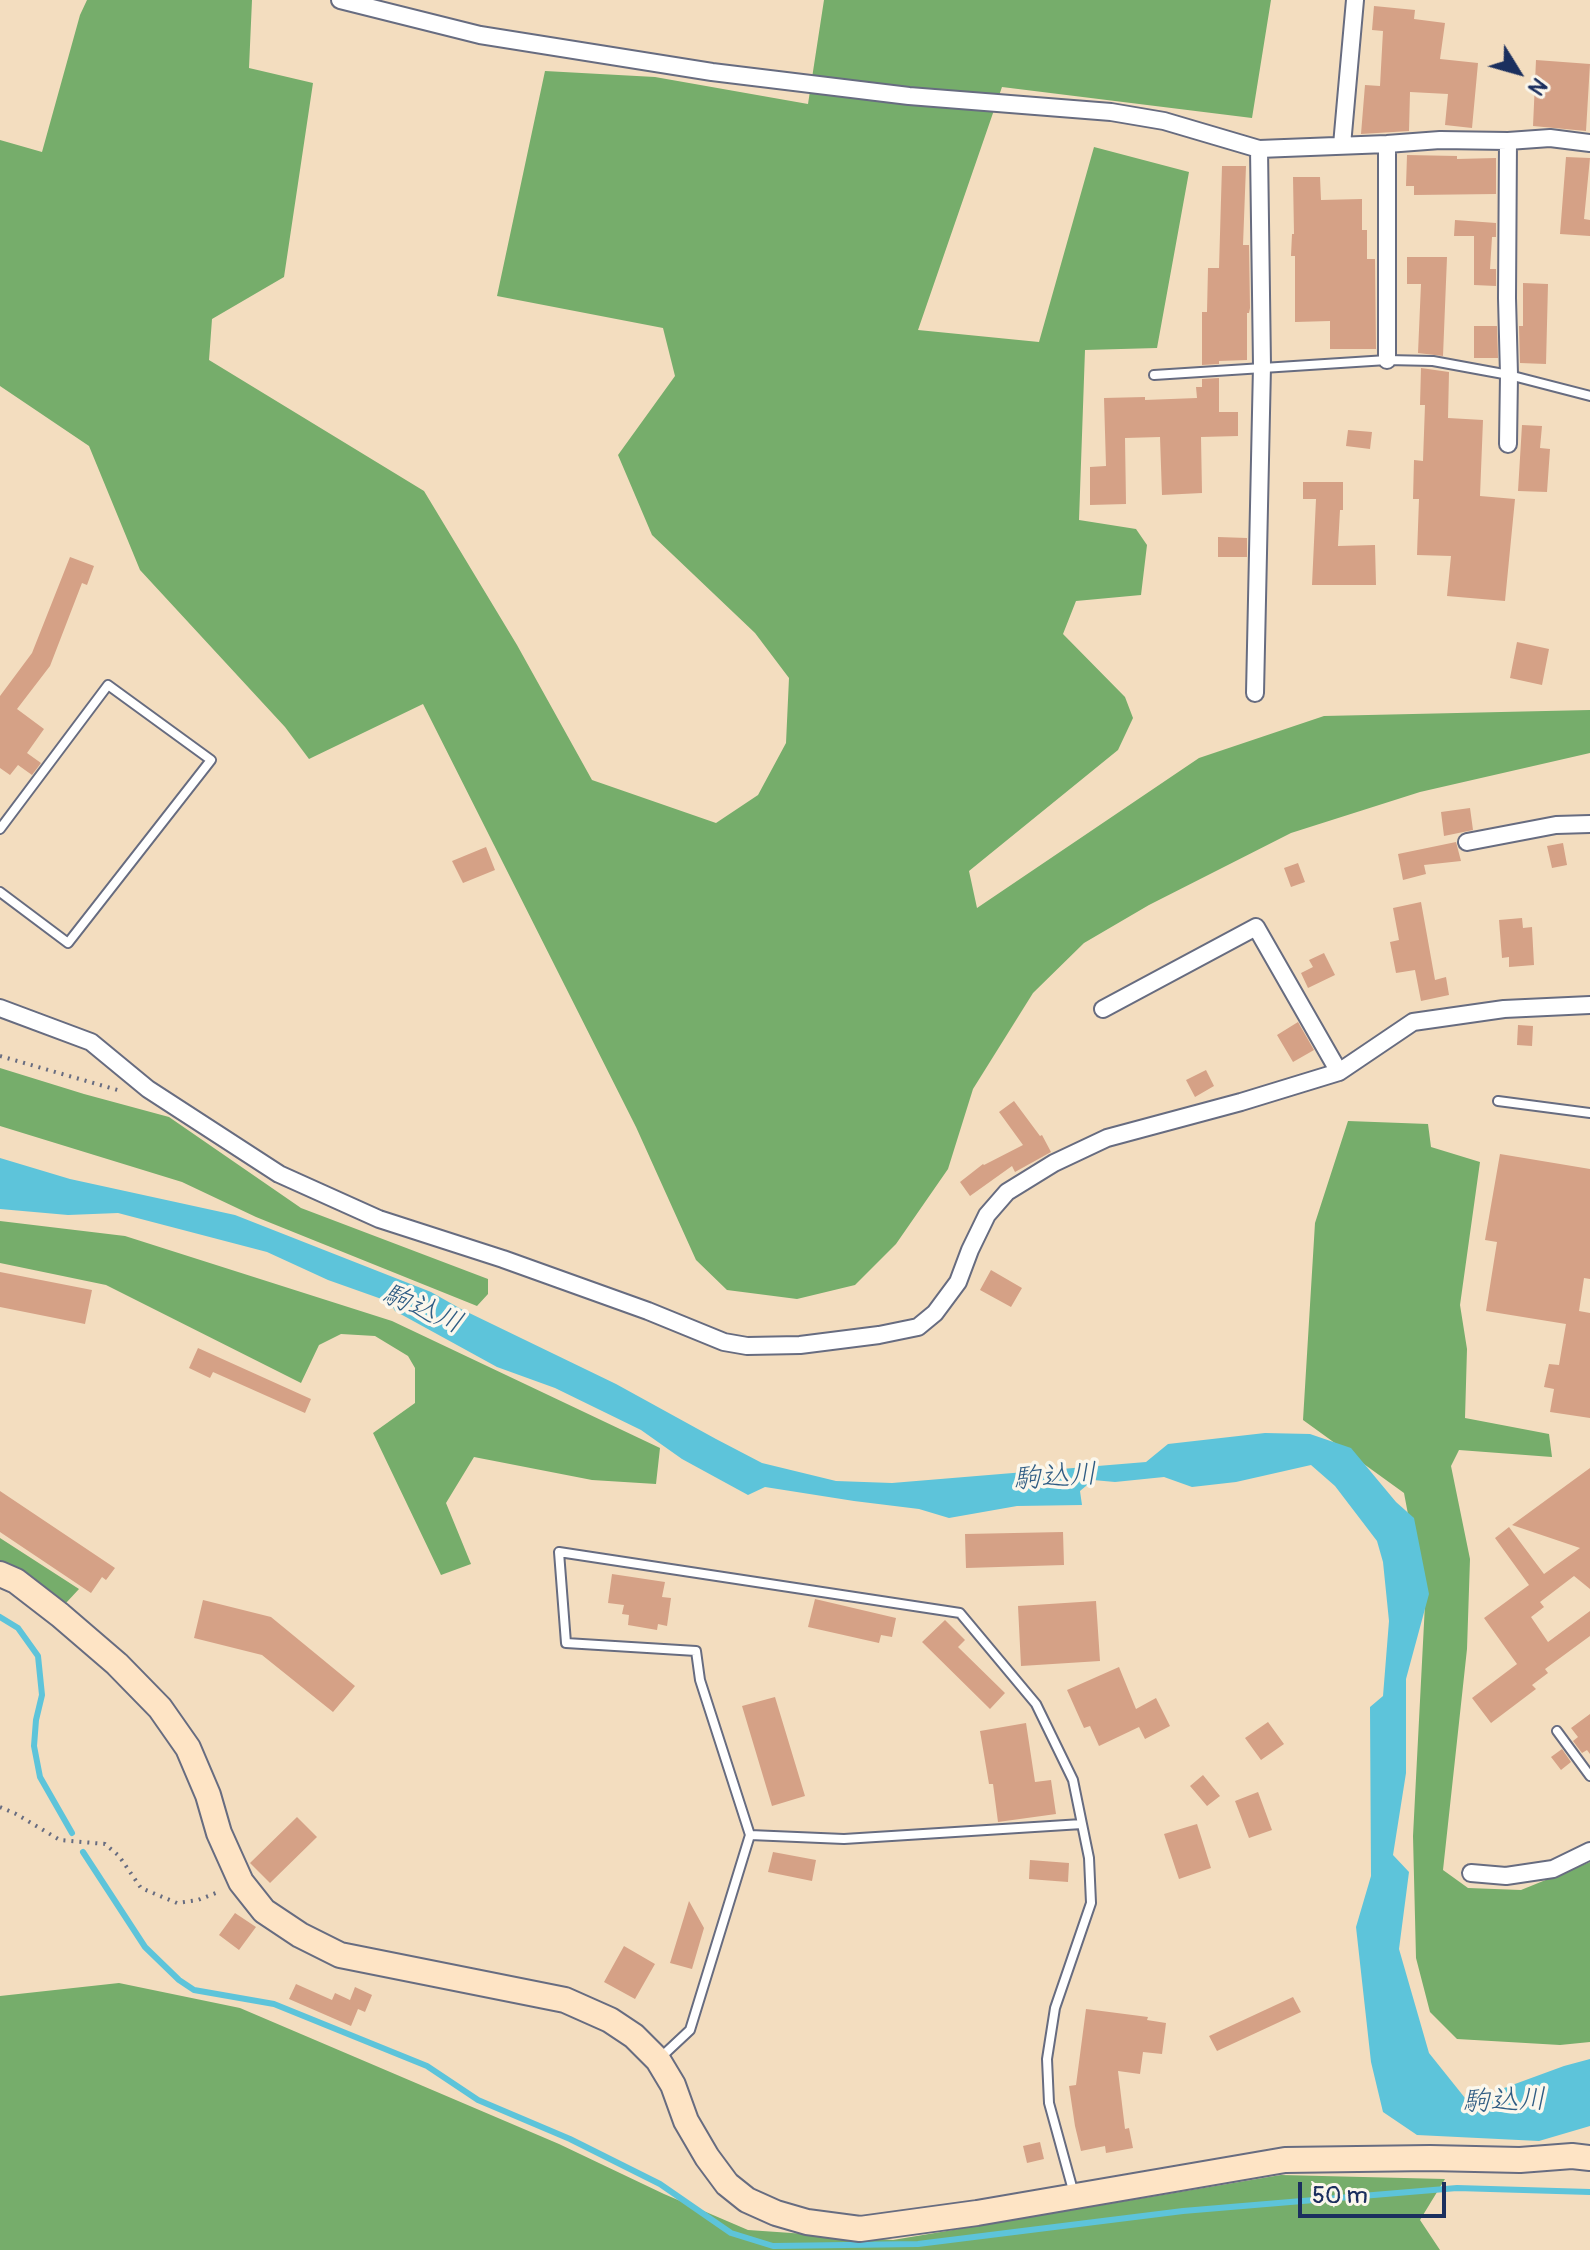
<!DOCTYPE html>
<html>
<head>
<meta charset="utf-8">
<style>
	body { margin:0 }
	#map { position:relative; width:1590px; height:2250px; overflow:hidden; background:#f3ddbf; font-family:Pangolin,sans-serif }
	canvas { display:block }
	.north { position:absolute; left:1478px; top:32px; width:80px; height:80px; -webkit-text-stroke:6px #fbf7ec; paint-order:stroke; rotate:127deg; font-size:22px; font-weight:700; line-height:32px; text-align:center; color:#1b2f5e }
	.north::after { content:''; display:block; margin:auto; width:28px; height:36px; background:#1b2f5e; clip-path:polygon(50% 0,100% 100%,50% 72%,0 100%) }
	.scale { position:absolute; left:1298px; top:2182px; width:148px; height:36px; box-sizing:border-box; border:4px solid #1b2f5e; border-top:0; padding-left:10px; font-size:24px; line-height:28px; white-space:nowrap; color:#1b2f5e; -webkit-text-stroke:6px #fbf7ec; paint-order:stroke }
</style>
</head>
<body>
<div id="map">
<canvas width="1590" height="2250"></canvas>
<div class="north">N</div>
<div class="scale">50 m</div>
</div>
<script>
const ctx = document.querySelector('canvas').getContext('2d');
ctx.lineJoin = 'round';
function paint(path, color) { ctx.fillStyle = color; ctx.fill(path, 'evenodd'); }
const toPath = rows => new Path2D(rows.map(r => 'M' + r).join(''));
function strokePath(path, color, width, dash) { ctx.strokeStyle = color; ctx.lineWidth = width; ctx.lineCap = dash ? 'butt' : 'round'; ctx.setLineDash(dash || []); ctx.stroke(path); }
function write(font, color, halo, rows, align = 'center') {
  ctx.font = font + ' Pangolin,"Klee One",sans-serif'; ctx.lineWidth = 7; ctx.setLineDash([]); ctx.textBaseline = 'middle'; ctx.strokeStyle = halo; ctx.fillStyle = color; for (const [text, x, y, turn = 0] of rows) {
    ctx.save(); ctx.translate(x, y); ctx.rotate((+turn || 0) * Math.PI / 180); ctx.textAlign = isNaN(turn) ? turn : align; if (halo) ctx.strokeText(text, 0, 0); ctx.fillText(text, 0, 0); ctx.restore();
  }
}
paint(toPath([
	[87,0,252,0,249,68,313,83,284,277,212,319,209,360,424,491,517,645,592,780,716,823,758,795,786,743,789,678,755,633,652,535,618,455,675,376,663,328,497,296,545,71,655,77,808,104,824,0,1271,0,1252,118,1002,87,918,330,1039,342,1094,147,1189,172,1157,348,1085,350,1079,520,1136,529,1147,545,1141,595,1076,601,1063,634,1125,697,1133,718,1118,750,969,871,977,908,1199,758,1324,716,1590,710,1590,753,1420,792,1291,833,1149,905,1084,943,1033,993,973,1089,948,1169,896,1244,855,1285,797,1299,727,1290,696,1260,636,1127,423,704,309,759,285,727,140,570,89,446,0,386,0,140,42,152,80,15],
	[0,1068,84,1094,169,1117,301,1208,488,1279,488,1294,477,1306,256,1217,182,1182,0,1126],
	[1348,1121,1428,1124,1431,1147,1480,1162,1460,1305,1467,1349,1465,1418,1549,1434,1552,1457,1459,1450,1451,1466,1470,1559,1467,1649,1443,1870,1468,1888,1521,1890,1590,1862,1590,2042,1560,2045,1457,2039,1430,2012,1416,1958,1413,1836,1425,1604,1404,1493,1303,1420,1315,1223],
	[0,1221,125,1236,392,1321,660,1448,656,1484,592,1480,474,1457,446,1503,471,1564,441,1575,373,1433,415,1403,415,1368,408,1356,375,1336,341,1334,319,1345,301,1383,106,1285,0,1263],
	[0,1538,79,1589,66,1603,0,1561],
	[119,1983,240,2008,559,2144,664,2194,748,2230,893,2240,1281,2175,1445,2179,1420,2220,1440,2250,0,2250,0,1996]
]), '#76ad6b');
paint(toPath([
	[0,1158,70,1179,235,1215,431,1292,461,1309,616,1384,716,1439,762,1463,836,1481,892,1483,1146,1462,1168,1444,1265,1433,1310,1434,1351,1448,1396,1502,1414,1518,1429,1594,1406,1679,1406,1773,1393,1855,1409,1872,1399,1949,1429,2053,1465,2098,1482,2101,1504,2088,1564,2066,1590,2059,1590,2126,1539,2141,1417,2135,1383,2112,1371,2062,1356,1927,1371,1876,1370,1707,1383,1696,1389,1621,1383,1562,1377,1541,1335,1486,1311,1465,1236,1482,1192,1487,1164,1477,1115,1482,1093,1480,1080,1491,1082,1505,1017,1506,949,1518,919,1509,854,1501,765,1487,748,1495,682,1459,641,1430,555,1388,497,1367,395,1311,390,1302,328,1280,267,1252,118,1213,68,1215,0,1209]
]), '#5dc4da');
strokePath(toPath([
	[0,1617,18,1628,38,1656,42,1695,36,1720,34,1746,40,1777,72,1833],
	[83,1852,145,1947,179,1980,194,1990,274,2004,427,2066,478,2100,570,2139,660,2184,731,2233,773,2246,918,2244,1183,2211,1457,2188,1590,2192]
]), '#5dc4da', 6);
paint(toPath([
	[1374,6,1415,10,1414,19,1445,23,1440,59,1478,63,1472,128,1445,125,1448,94,1410,92,1409,131,1361,134,1365,85,1380,86,1383,31,1372,30],
	[1536,60,1590,64,1586,131,1533,126],
	[1407,155,1457,156,1457,159,1496,158,1496,194,1414,195,1414,186,1406,186],
	[1566,157,1590,158,1584,219,1590,220,1590,236,1560,234],
	[1222,166,1246,166,1243,245,1249,245,1250,308,1249,313,1247,313,1247,360,1219,361,1219,364,1202,365,1202,312,1207,312,1208,268,1219,268],
	[1293,177,1320,177,1321,200,1362,199,1362,230,1367,230,1367,259,1375,259,1376,349,1330,349,1330,321,1295,322,1295,256,1291,256,1292,234,1294,234],
	[1455,220,1496,223,1496,237,1492,237,1490,269,1496,269,1496,286,1474,285,1474,236,1454,236],
	[1407,257,1447,257,1443,356,1418,353,1421,284,1407,284],
	[1523,283,1548,284,1546,364,1520,363,1519,326,1523,326],
	[1474,326,1497,326,1498,358,1474,358],
	[1421,368,1449,372,1448,418,1483,420,1480,496,1515,499,1505,601,1447,596,1451,556,1417,555,1419,499,1413,499,1414,460,1423,461,1425,405,1420,405],
	[1219,378,1219,412,1238,412,1238,436,1201,437,1202,493,1162,495,1160,437,1125,438,1126,504,1090,505,1090,467,1106,466,1104,398,1145,397,1145,400,1197,398,1196,387,1202,387,1202,379],
	[1522,425,1542,426,1540,448,1550,449,1547,492,1518,491],
	[1348,430,1372,432,1370,449,1346,446],
	[1303,482,1343,482,1343,510,1340,510,1338,546,1375,545,1376,585,1312,585,1316,499,1303,499],
	[1218,537,1247,538,1247,557,1218,557],
	[70,557,94,566,87,585,82,583,50,666,17,709,44,729,27,753,41,763,32,775,18,765,10,775,0,768,0,696,32,653],
	[1517,642,1549,649,1542,685,1510,678],
	[1470,808,1473,830,1444,836,1441,812],
	[1456,842,1461,861,1424,865,1426,874,1403,880,1398,854],
	[1563,843,1567,865,1552,868,1547,846],
	[486,847,495,870,463,883,452,861],
	[1298,863,1305,882,1291,887,1284,868],
	[1421,902,1435,980,1446,977,1449,995,1421,1001,1415,970,1396,973,1390,942,1399,940,1393,908],
	[1522,918,1523,928,1532,927,1534,965,1509,967,1509,957,1502,958,1499,920],
	[1324,953,1335,975,1308,988,1301,973,1313,967,1309,960],
	[1298,1022,1314,1050,1293,1062,1277,1035],
	[1518,1025,1533,1026,1532,1046,1517,1045],
	[1206,1070,1214,1086,1195,1097,1186,1080],
	[1014,1101,1040,1136,1042,1135,1051,1152,1015,1172,1012,1166,970,1196,960,1182,983,1164,984,1165,1023,1145,999,1112],
	[1500,1154,1590,1169,1590,1279,1584,1278,1579,1311,1590,1313,1590,1418,1550,1412,1554,1389,1544,1387,1549,1364,1559,1365,1566,1324,1486,1311,1497,1242,1485,1240],
	[991,1270,1022,1288,1011,1307,980,1290],
	[0,1272,92,1290,85,1324,0,1307],
	[198,1348,311,1399,305,1413,213,1372,210,1378,189,1368],
	[1590,1468,1590,1589,1574,1576,1540,1602,1544,1607,1531,1617,1548,1642,1590,1611,1590,1636,1545,1669,1548,1673,1532,1685,1536,1689,1491,1723,1472,1698,1517,1664,1484,1618,1529,1585,1495,1538,1509,1527,1544,1574,1580,1548,1512,1525],
	[0,1491,115,1568,106,1580,102,1577,91,1593,0,1532],
	[1063,1532,1064,1565,966,1568,965,1534],
	[612,1574,665,1582,662,1597,671,1598,667,1626,658,1624,657,1630,628,1625,629,1615,622,1614,624,1605,608,1603],
	[815,1599,896,1618,892,1637,881,1635,879,1643,808,1627],
	[203,1600,271,1617,355,1686,333,1712,262,1655,194,1638],
	[1096,1601,1100,1661,1021,1666,1018,1606],
	[945,1620,965,1640,958,1647,1005,1693,990,1709,922,1642],
	[1119,1667,1136,1709,1156,1698,1170,1726,1145,1739,1139,1727,1099,1746,1090,1726,1084,1728,1067,1690],
	[775,1697,805,1796,772,1806,742,1706],
	[1590,1714,1590,1754,1587,1750,1582,1753,1573,1741,1578,1737,1571,1728],
	[1268,1722,1284,1744,1261,1760,1245,1738],
	[1026,1723,1035,1782,1051,1780,1056,1814,998,1822,993,1784,989,1784,980,1731],
	[1562,1749,1571,1762,1561,1770,1551,1757],
	[1203,1775,1220,1796,1207,1806,1190,1786],
	[1258,1792,1272,1830,1249,1838,1235,1801],
	[297,1817,317,1837,270,1883,250,1863],
	[1197,1824,1211,1868,1179,1879,1164,1834],
	[773,1852,816,1860,812,1881,768,1872],
	[1030,1860,1069,1863,1068,1882,1029,1879],
	[689,1901,704,1928,692,1969,670,1963],
	[235,1913,256,1927,239,1950,219,1935],
	[624,1946,655,1964,635,1999,604,1982],
	[296,1984,332,2000,335,1993,350,2000,355,1987,372,1995,365,2012,358,2009,351,2026,289,1999],
	[1293,1997,1301,2012,1217,2051,1209,2036],
	[1086,2009,1148,2017,1147,2020,1166,2023,1162,2054,1143,2052,1140,2074,1118,2071,1125,2129,1129,2128,1133,2148,1106,2153,1105,2146,1081,2151,1075,2126,1069,2086,1076,2085],
	[1040,2142,1044,2159,1027,2163,1023,2146]
]), '#d5a186');
const lane = toPath([
	[1154,375,1387,360,1433,361,1509,375,1590,396],
	[0,829,108,685,211,760,68,943,0,892],
	[1498,1101,1590,1113],
	[1557,1731,1590,1776],
	[659,2059,690,2030,750,1835],
	[1074,2194,1049,2103,1047,2059,1055,2008,1091,1903,1089,1858,1082,1824,1073,1780,1036,1704,960,1613,559,1552,566,1643,696,1651,700,1680,750,1835,844,1839,1082,1824]
]);
const street = toPath([
	[340,0,480,35,712,72,909,96,1111,112,1164,121,1259,149,1387,144,1440,140,1508,141,1550,138,1590,143],
	[1387,144,1387,360],
	[1342,145,1355,0],
	[1508,444,1509,375,1507,298,1508,141],
	[1255,693,1262,366,1259,149],
	[1467,842,1556,825,1590,824],
	[0,1008,91,1042,148,1089,279,1174,379,1219,503,1259,648,1311,724,1342,747,1346,800,1345,879,1335,918,1327,935,1313,958,1282,970,1250,987,1215,1007,1192,1054,1163,1107,1138,1241,1102,1339,1072,1413,1022,1504,1009,1590,1005],
	[1103,1009,1256,927,1339,1072],
	[1471,1873,1506,1876,1553,1869,1590,1851]
]);
const secondary = toPath([
	[0,1574,16,1581,60,1615,117,1664,160,1708,188,1748,208,1795,219,1833,241,1882,264,1911,300,1935,340,1955,565,2000,610,2020,634,2036,658,2060,673,2085,686,2121,707,2157,727,2184,747,2200,776,2213,807,2222,860,2229,977,2213,1285,2160,1430,2158,1520,2160,1572,2156,1590,2158]
]);
strokePath(lane, '#676c80', 12);
strokePath(street, '#676c80', 20);
strokePath(secondary, '#676c80', 28);
strokePath(toPath([
	[0,1056,121,1091],
	[0,1807,16,1814,60,1840,105,1844,119,1856,141,1888,177,1903,198,1900,221,1891]
]), '#676c80', 4, [2, 6]);
strokePath(lane, '#fff', 8);
strokePath(street, '#fff', 16);
strokePath(secondary, '#fee4c5', 24);
write('italic 28px', '#2f5c83', '#fbf7ec', [
	["駒込川",422,1310,23],
	["駒込川",1055,1478,-4],
	["駒込川",1504,2102,-2]
]);
</script>
</body>
</html>
